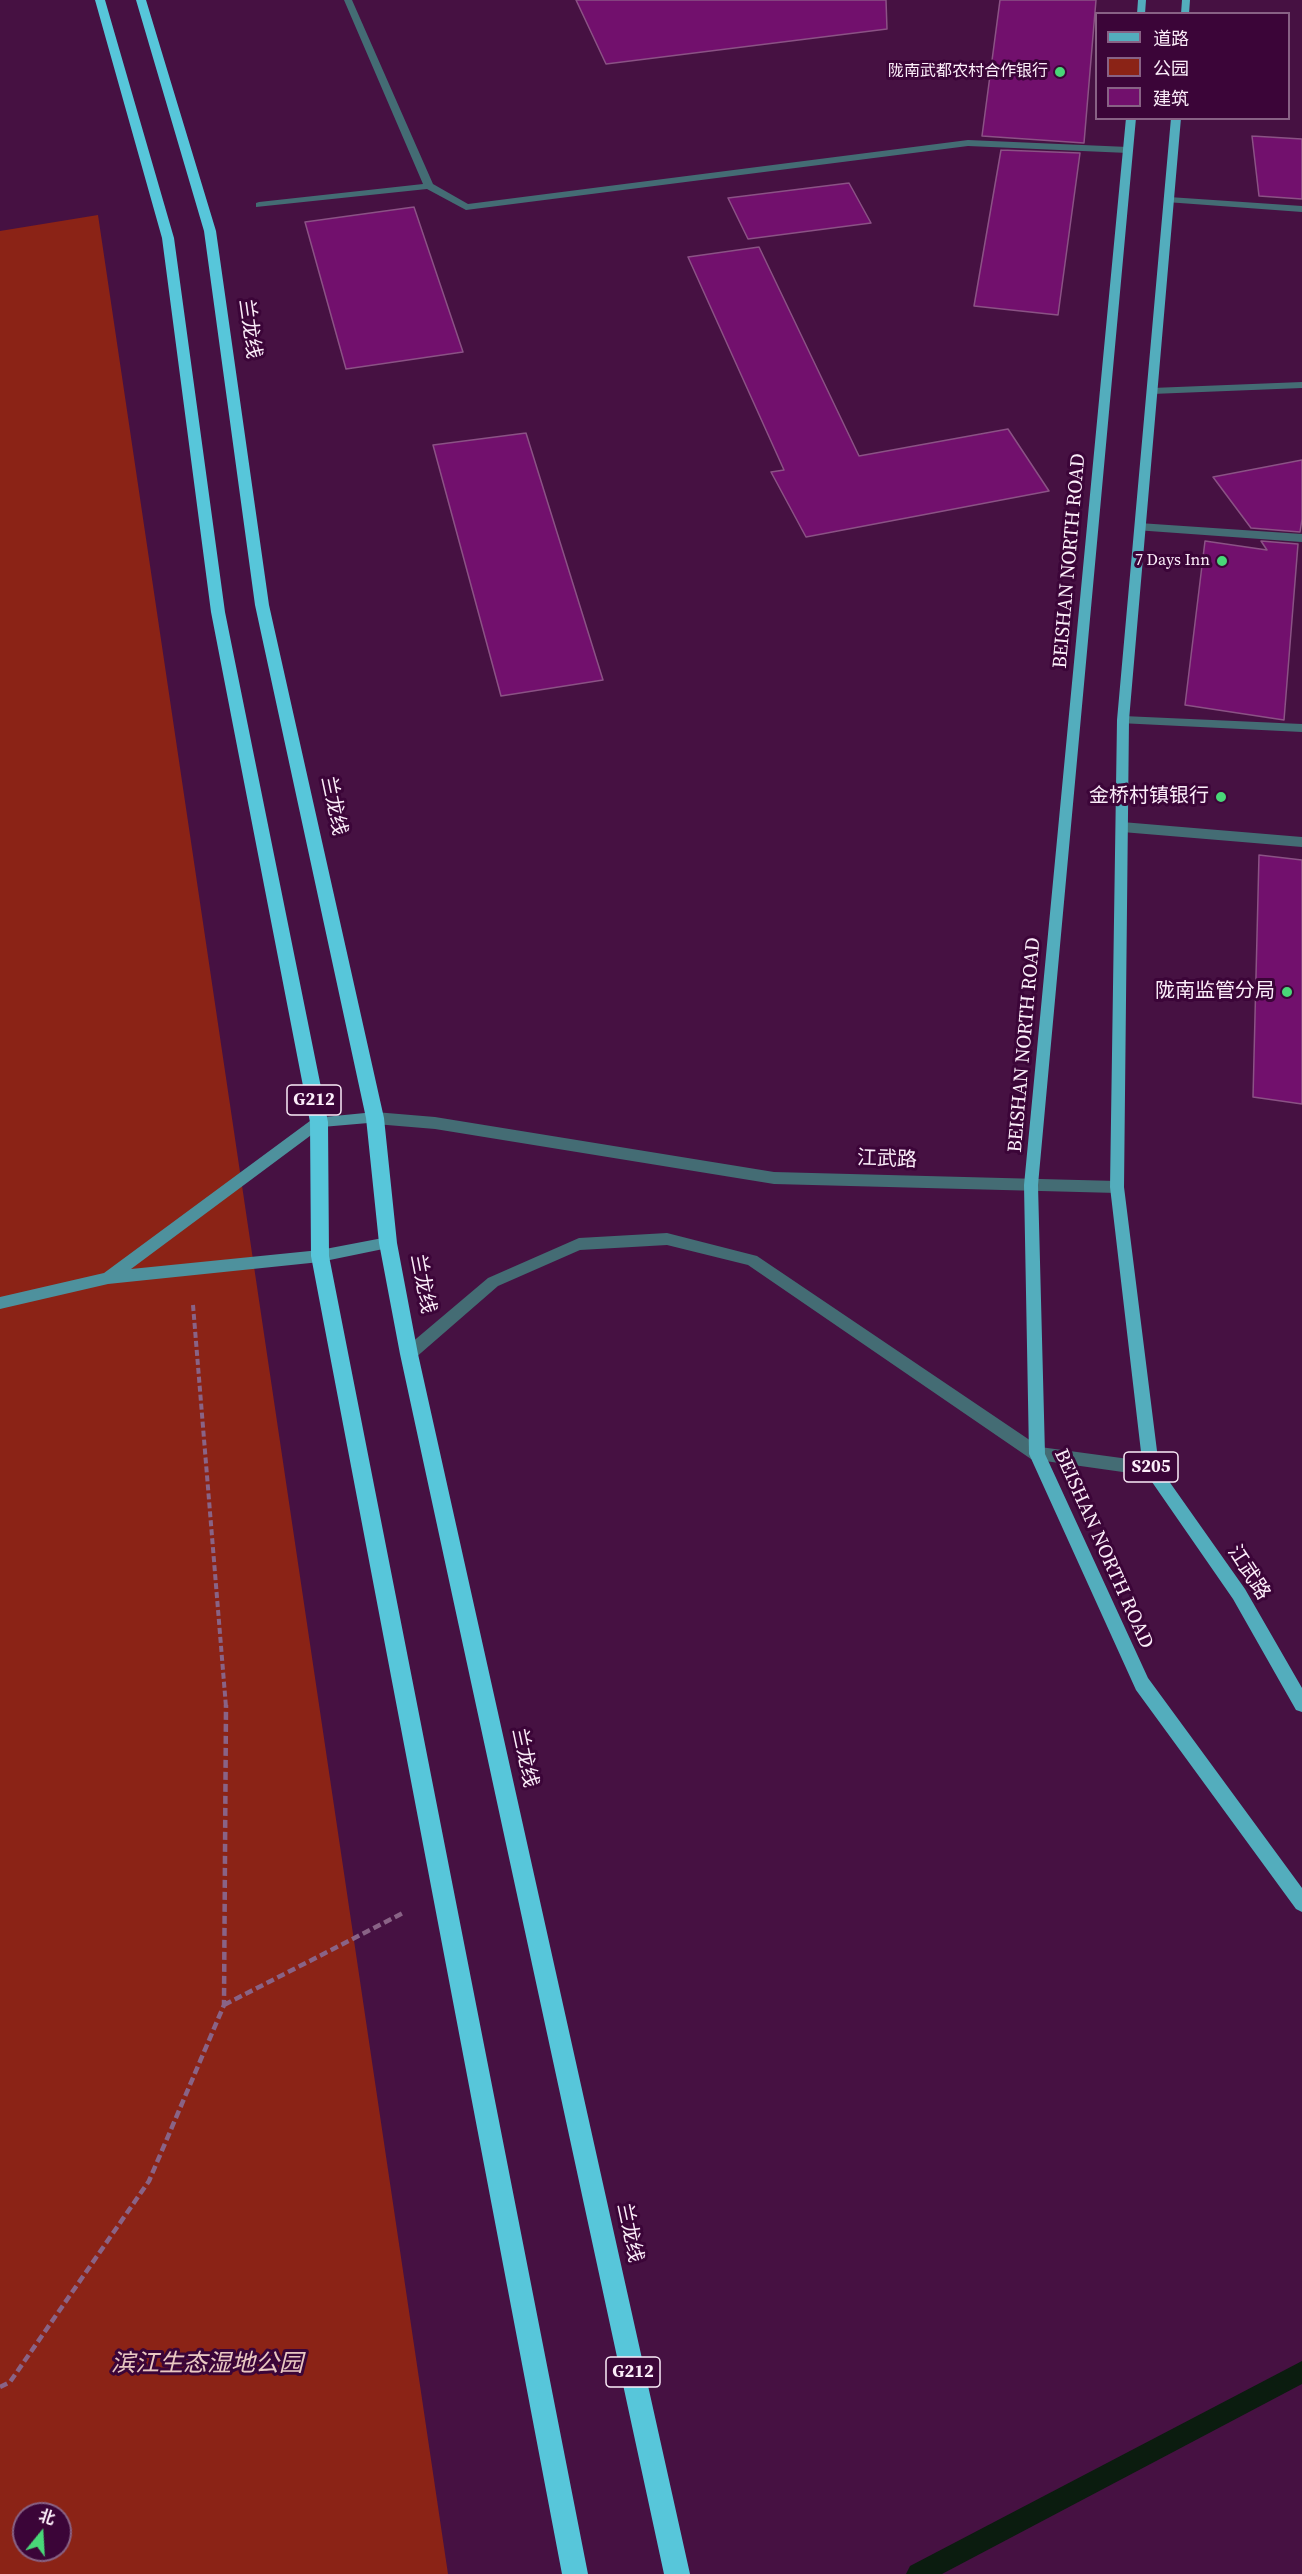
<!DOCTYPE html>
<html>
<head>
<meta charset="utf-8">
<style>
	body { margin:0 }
	#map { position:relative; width:1302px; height:2574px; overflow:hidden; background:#461142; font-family:"Source Serif 4","Noto Sans SC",serif }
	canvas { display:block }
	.legend { position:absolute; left:1095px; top:12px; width:195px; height:108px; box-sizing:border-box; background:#3b0538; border:2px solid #886285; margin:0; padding:8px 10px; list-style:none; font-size:18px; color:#fbedf9 }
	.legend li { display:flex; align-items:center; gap:12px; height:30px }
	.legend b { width:30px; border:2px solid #886285 }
	.north { position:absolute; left:12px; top:2502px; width:60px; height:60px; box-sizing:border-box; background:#3b0538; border:2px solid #886285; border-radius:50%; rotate:18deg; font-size:16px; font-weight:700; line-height:24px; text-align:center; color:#fbedf9 }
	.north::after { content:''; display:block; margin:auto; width:21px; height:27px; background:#49d778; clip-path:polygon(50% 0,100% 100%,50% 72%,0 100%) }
</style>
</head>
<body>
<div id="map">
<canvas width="1302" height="2574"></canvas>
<ul class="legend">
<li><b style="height:8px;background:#53adbd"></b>道路</li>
<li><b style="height:16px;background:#8b2316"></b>公园</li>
<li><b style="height:16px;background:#72106d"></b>建筑</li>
</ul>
<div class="north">北</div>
</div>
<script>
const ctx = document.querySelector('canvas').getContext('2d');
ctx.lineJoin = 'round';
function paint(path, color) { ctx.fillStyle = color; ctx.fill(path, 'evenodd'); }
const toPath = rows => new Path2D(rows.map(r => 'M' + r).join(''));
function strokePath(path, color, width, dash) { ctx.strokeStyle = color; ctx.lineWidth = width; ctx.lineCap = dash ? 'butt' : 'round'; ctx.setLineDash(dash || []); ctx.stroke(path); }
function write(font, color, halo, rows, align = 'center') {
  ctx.font = font + ' "Source Serif 4","Noto Sans SC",serif'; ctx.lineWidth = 6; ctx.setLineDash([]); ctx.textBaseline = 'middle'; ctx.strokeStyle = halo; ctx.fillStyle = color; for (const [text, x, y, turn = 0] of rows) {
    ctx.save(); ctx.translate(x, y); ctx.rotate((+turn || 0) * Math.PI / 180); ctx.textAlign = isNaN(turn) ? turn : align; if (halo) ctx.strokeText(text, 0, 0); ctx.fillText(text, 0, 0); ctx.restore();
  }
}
paint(toPath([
	[98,215,448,2574,0,2574,0,231],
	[24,2514,60,2514,60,2550,24,2550]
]), '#8b2316');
paint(toPath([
	[1302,2361,1302,2384,942,2574,906,2574,910,2566,1302,2361]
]), '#0b1c0f');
const building = toPath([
	[576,0,886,0,887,29,606,64,576,0],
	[1000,0,1096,0,1084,143,982,136,1000,0],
	[1252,136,1302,139,1302,199,1259,196,1252,136],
	[1001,150,1080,153,1058,315,974,306,1001,150],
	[849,183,871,223,748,239,728,198,849,183],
	[414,207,463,352,346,369,305,222,414,207],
	[759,247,859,456,1008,429,1049,491,806,537,771,472,784,470,688,257,759,247],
	[526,433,603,680,501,696,433,445,526,433],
	[1302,460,1302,519,1300,532,1251,528,1213,477,1302,460],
	[1205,541,1267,550,1261,541,1298,544,1284,720,1185,705,1205,541],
	[1259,855,1302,860,1302,1104,1253,1097,1259,855]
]);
paint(building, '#72106d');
strokePath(building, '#8b5285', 1.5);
strokePath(toPath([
	[193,1305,226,1707]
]), '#896386', 4, [6, 3]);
strokePath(toPath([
	[224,2005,405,1912],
	[0,2387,10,2382,149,2181,224,2005,226,1705]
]), '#896386', 4.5, [8, 4]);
paint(toPath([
	[1169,197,1302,206,1302,212,1166,202,1164,200,1169,197],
	[1122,822,1302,837,1302,847,1122,832,1116,827,1122,822],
	[375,1112,435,1117,774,1172,1117,1181,1122,1183,1124,1187,1122,1191,1117,1193,774,1184,435,1129,375,1124,370,1122,368,1118,370,1114,375,1112],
	[667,1233,757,1256,1040,1447,1151,1462,1157,1464,1159,1469,1157,1474,1151,1476,1031,1459,748,1265,667,1245,580,1250,498,1286,414,1359,409,1361,404,1359,401,1354,404,1349,488,1278,579,1238,667,1233]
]), '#446c74');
paint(toPath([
	[344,0,352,0,433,184,468,204,968,140,1128,147,1133,150,1128,153,968,146,466,210,427,189,256,207,256,203,259,202,423,184,344,0],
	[1302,382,1302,388,1152,394,1147,391,1152,388,1302,382],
	[1139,523,1302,534,1302,542,1135,530,1135,524,1139,523],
	[1123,716,1302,724,1302,732,1119,723,1119,717,1123,716]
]), '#446c74');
paint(toPath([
	[375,1112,380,1114,382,1118,380,1122,322,1127,131,1269,320,1250,388,1237,393,1239,395,1243,393,1247,320,1262,108,1284,0,1309,0,1297,104,1273,314,1118,375,1112]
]), '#4e919d');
paint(toPath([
	[1138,0,1146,0,1145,14,1137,14,1138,0],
	[1182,0,1190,0,1189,14,1181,14,1182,0],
	[1126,118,1136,118,1038,1185,1045,1454,1148,1678,1302,1888,1302,1912,1296,1909,1136,1690,1029,1454,1024,1185,1126,118],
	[1171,118,1181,118,1129,720,1124,1187,1159,1467,1245,1589,1302,1688,1302,1712,1296,1710,1233,1599,1143,1469,1110,1187,1117,720,1171,118]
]), '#53adbd');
paint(toPath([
	[95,0,105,0,174,238,225,612,328,1122,329,1256,588,2574,562,2574,311,1256,310,1122,211,612,162,238,95,0],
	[136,0,146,0,216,231,269,605,384,1118,397,1243,418,1354,690,2574,664,2574,400,1354,379,1243,366,1118,255,605,204,231,136,0]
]), '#57c6da');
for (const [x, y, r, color] of [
	[1060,72,6,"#49d778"],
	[1222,561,6,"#49d778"],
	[1221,797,6,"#49d778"],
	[1287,992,6,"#49d778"]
]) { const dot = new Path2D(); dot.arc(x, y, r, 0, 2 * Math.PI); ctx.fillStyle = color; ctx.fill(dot); strokePath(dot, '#3b0538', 2); }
write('16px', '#fbedf9', '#3b0538', [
	["陇南武都农村合作银行",1048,72],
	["7 Days Inn",1210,561]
], 'right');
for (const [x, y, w] of [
	[314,1100,54],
	[1151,1467,54],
	[633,2372,54]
]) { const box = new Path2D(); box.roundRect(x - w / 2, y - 15, w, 30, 4.5); ctx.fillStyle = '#3b0538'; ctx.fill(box); strokePath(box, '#fbedf9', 1.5); }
write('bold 18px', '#fbedf9', null, [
	["G212",314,1100],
	["S205",1151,1467],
	["G212",633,2372]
]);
write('20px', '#fbedf9', '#3b0538', [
	["兰龙线",249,329,82],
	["BEISHAN NORTH ROAD",1070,561,-85],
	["兰龙线",333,806,78],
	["BEISHAN NORTH ROAD",1025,1045,-85],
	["江武路",887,1160,2],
	["兰龙线",422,1284,79],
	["BEISHAN NORTH ROAD",1103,1549,66],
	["江武路",1248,1573,57],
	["兰龙线",524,1758,78],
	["兰龙线",629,2233,78]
]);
write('20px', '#fbedf9', '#3b0538', [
	["金桥村镇银行",1209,797],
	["陇南监管分局",1275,992]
], 'right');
write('italic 24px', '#e9c8c2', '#3b0538', [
	["滨江生态湿地公园",207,2365]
]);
</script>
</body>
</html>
